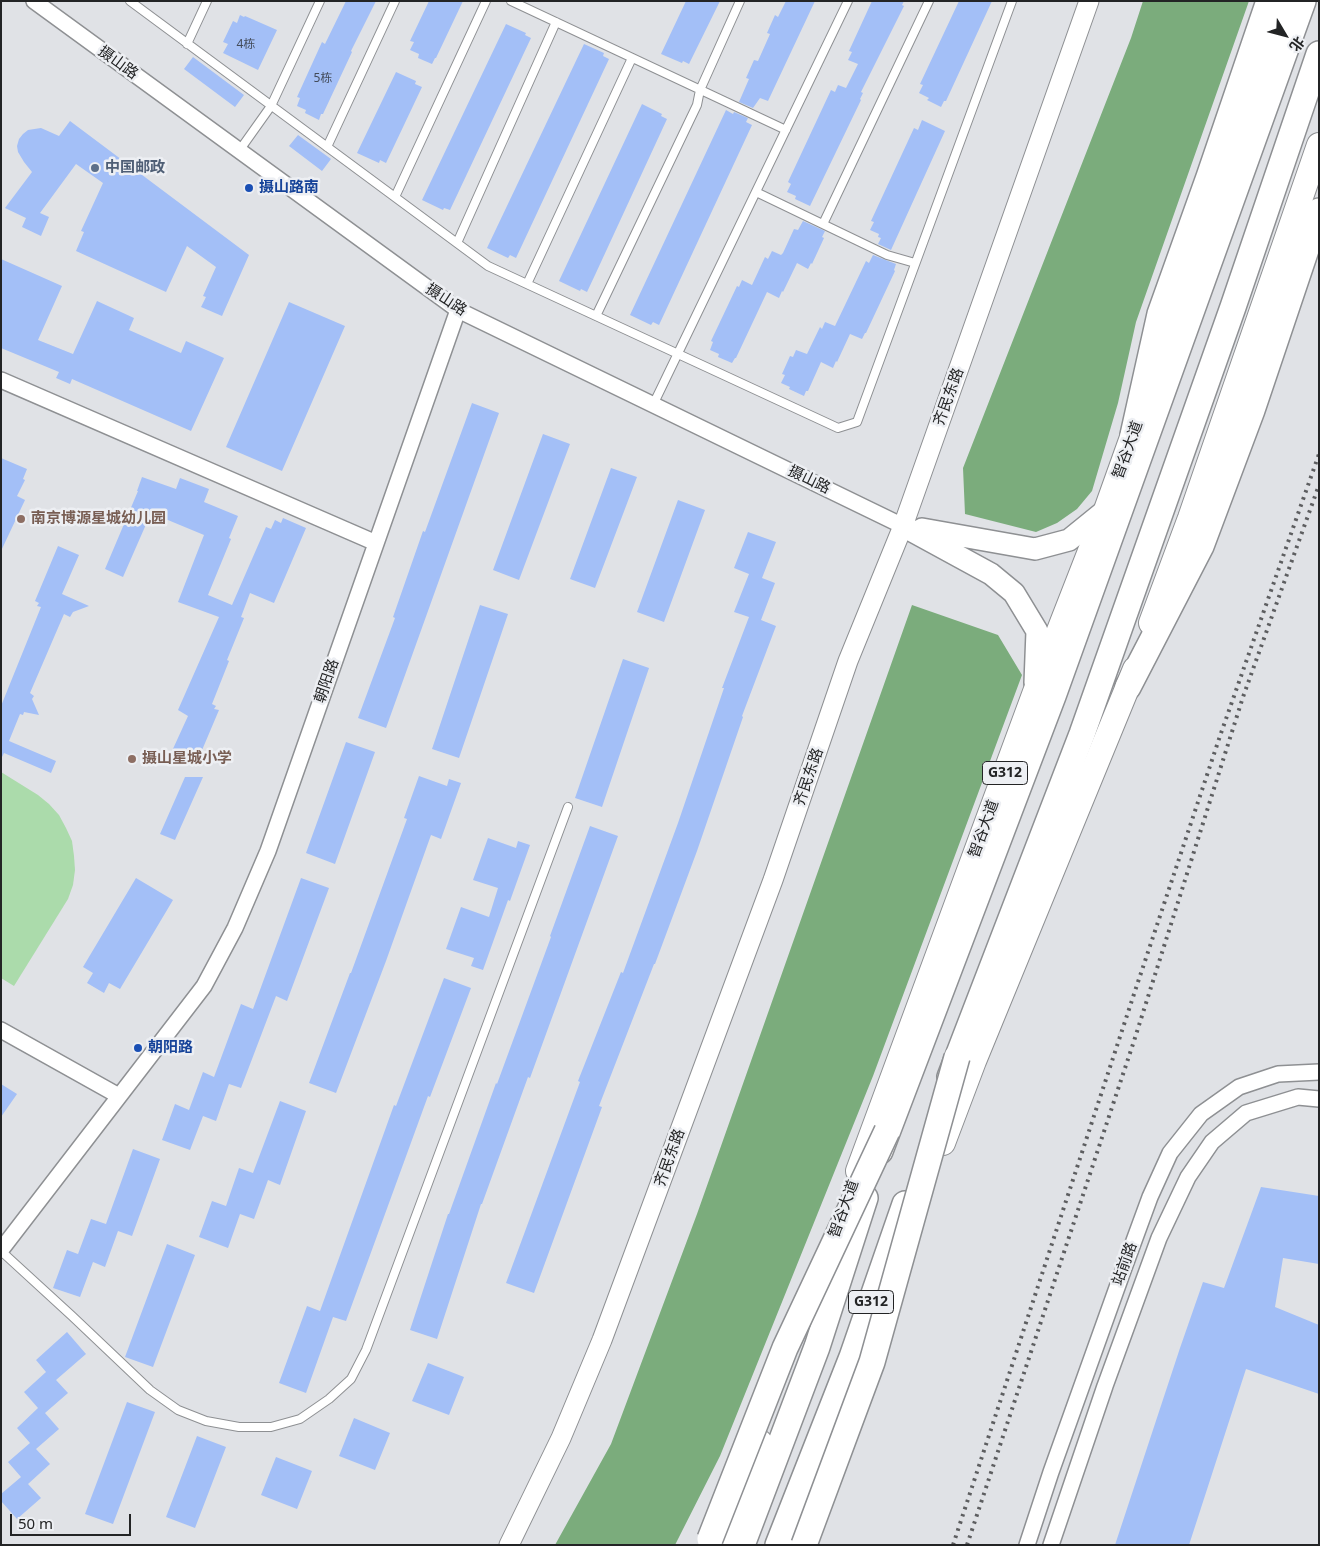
<!DOCTYPE html>
<html>
<head>
<meta charset="utf-8">
<style>
	body { margin:0 }
	#map { position:relative; width:1320px; height:1546px; overflow:hidden; background:#e0e2e6; font-family:"Noto Sans","Noto Sans SC",sans-serif }
	canvas { display:block }
	.frame { position:absolute; inset:0; border:2px solid #232425; pointer-events:none }
	.north { position:absolute; left:1260px; top:10px; width:50px; height:50px; -webkit-text-stroke:4px #edeff3; paint-order:stroke; rotate:127deg; font-size:14px; font-weight:700; line-height:20px; text-align:center; color:#232425 }
	.north::after { content:''; display:block; margin:auto; width:18px; height:22px; background:#232425; clip-path:polygon(50% 0,100% 100%,50% 72%,0 100%) }
	.scale { position:absolute; left:10px; top:1514px; width:121px; height:22px; box-sizing:border-box; border:2px solid #232425; border-top:0; padding-left:6px; font-size:15px; line-height:18px; white-space:nowrap; color:#232425; -webkit-text-stroke:4px #edeff3; paint-order:stroke }
</style>
</head>
<body>
<div id="map">
<canvas width="1320" height="1546"></canvas>
<div class="frame"></div>
<div class="north">北</div>
<div class="scale">50 m</div>
</div>
<script>
const ctx = document.querySelector('canvas').getContext('2d');
ctx.lineJoin = 'round';
function paint(path, color) { ctx.fillStyle = color; ctx.fill(path, 'evenodd'); }
const toPath = rows => new Path2D(rows.map(r => 'M' + r).join(''));
function strokePath(path, color, width, dash) { ctx.strokeStyle = color; ctx.lineWidth = width; ctx.lineCap = dash ? 'butt' : 'round'; ctx.setLineDash(dash || []); ctx.stroke(path); }
function write(font, color, halo, rows, align = 'center') {
  ctx.font = font + ' "Noto Sans","Noto Sans SC",sans-serif'; ctx.lineWidth = 5; ctx.setLineDash([]); ctx.textBaseline = 'middle'; ctx.strokeStyle = halo; ctx.fillStyle = color; for (const [text, x, y, turn = 0] of rows) {
    ctx.save(); ctx.translate(x, y); ctx.rotate((+turn || 0) * Math.PI / 180); ctx.textAlign = isNaN(turn) ? turn : align; if (halo) ctx.strokeText(text, 0, 0); ctx.fillText(text, 0, 0); ctx.restore();
  }
}
paint(toPath([
	[1,772,38,795,49,804,59,815,66,828,72,841,74,856,75,870,73,885,68,899,14,986,1,978]
]), '#abdbab');
paint(toPath([
	[1143,1,1249,1,1136,322,1118,403,1092,491,1077,509,1057,523,1036,532,965,514,963,468,1131,38],
	[912,605,998,635,1022,675,873,1076,720,1456,675,1545,555,1545,611,1444,697,1214]
]), '#7bac7c');
paint(toPath([
	[346,1,376,1,351,51,352,52,323,114,321,114,319,120,305,113,306,110,297,106,300,98,297,97,322,42,325,44],
	[429,1,463,1,436,58,435,58,432,64,418,58,419,54,410,50,414,42,410,41],
	[686,1,720,1,689,64,683,61,682,63,661,54],
	[786,1,815,1,768,101,760,98,753,108,739,102,749,79,746,78,754,60,758,61,770,34,767,33,775,15,778,17],
	[872,1,904,1,902,5,904,6,861,92,863,93,860,99,861,100,810,206,795,199,796,196,787,192,791,184,788,182,831,90,835,92,838,85,846,88,858,64,848,60,852,52,849,51],
	[959,1,992,1,946,101,944,101,941,107,927,100,929,98,919,93,923,85,920,84],
	[240,15,244,17,245,16,277,30,258,70,223,53,228,44,223,42,233,21,237,23],
	[506,24,526,33,525,35,531,38,450,210,444,208,443,210,422,200],
	[584,44,604,53,603,56,609,59,516,258,510,255,508,258,487,248],
	[193,57,244,95,235,107,184,69],
	[396,72,416,81,415,84,422,87,386,163,380,160,379,163,357,153],
	[642,104,662,114,661,116,667,119,595,275,587,292,581,289,580,291,559,281],
	[726,110,733,114,734,112,748,118,746,122,752,125,659,325,653,322,651,325,630,315],
	[922,120,945,131,891,250,878,244,881,238,878,237,879,234,870,230,874,222,871,221,914,128,918,130],
	[70,121,249,255,222,316,201,307,206,297,203,296,216,267,187,246,166,292,76,251,84,232,81,231,103,183,76,164,40,213,49,217,41,236,22,227,26,218,5,208,32,172,24,162,18,152,17,146,19,139,23,134,28,130,41,128,59,136],
	[298,135,331,159,322,171,289,146],
	[803,221,825,231,822,237,824,238,812,264,811,263,808,269,797,263,783,292,782,291,779,298,767,292,736,358,735,358,732,363,718,357,719,354,710,350,713,342,711,341,737,286,739,287,742,280,752,285,765,257,768,259,772,251,781,255,783,253,794,229,798,230],
	[873,255,896,264,894,270,895,271,866,333,865,333,862,339,850,334,837,362,836,361,833,368,821,362,808,391,806,391,804,396,789,389,790,387,781,383,785,375,782,374,790,356,793,357,796,350,807,354,820,327,822,329,825,322,835,326,866,261,869,263],
	[1,259,62,286,38,340,73,354,97,301,134,318,129,330,181,353,186,341,224,358,191,431,72,379,70,384,56,378,59,372,1,348],
	[289,302,345,326,282,471,226,447],
	[472,403,499,413,386,728,358,718,395,618,393,617,423,531,425,532],
	[543,434,570,444,519,580,493,570],
	[1,458,27,469,23,479,25,480,17,496,25,500,1,551],
	[611,468,637,477,595,588,570,579],
	[142,477,176,489,180,478,209,489,204,502,238,516,229,538,231,539,208,595,232,605,266,527,271,529,275,520,281,523,283,518,306,528,274,603,250,593,241,617,244,618,227,660,229,661,212,704,216,706,214,709,219,710,197,762,172,751,188,716,178,710,219,617,178,602,204,535,151,513,123,577,105,569,138,491,137,491],
	[678,500,705,510,664,622,637,612],
	[748,532,776,542,762,578,775,583,761,620,776,626,742,716,743,717,697,851,655,964,654,964,599,1106,602,1107,534,1293,506,1283,580,1082,578,1081,621,972,623,973,678,823,724,688,722,688,749,617,734,612,749,574,734,568],
	[58,546,79,555,62,594,89,606,73,612,70,617,64,614,30,693,34,696,32,699,39,715,24,712,23,715,20,714,9,741,56,761,51,773,4,753,1,759,1,706,41,607,37,606,39,603,35,601],
	[480,605,508,614,459,758,432,749],
	[623,659,649,668,602,807,575,798],
	[346,742,375,752,335,864,306,853],
	[419,776,447,786,449,779,461,783,441,839,431,835,386,961,336,1093,309,1083,350,973,351,973,407,819,404,818],
	[185,777,203,777,175,840,160,834],
	[590,826,618,836,530,1078,528,1077,482,1204,481,1204,437,1339,410,1330,448,1214,449,1214,496,1083,497,1084,551,937,550,936],
	[488,838,516,848,518,841,530,845,510,901,508,900,483,970,471,966,474,958,446,949,461,907,489,917,498,888,473,880],
	[136,878,173,900,120,989,109,983,104,993,87,983,93,973,83,967],
	[301,878,329,888,287,1001,276,996,241,1088,229,1084,216,1121,203,1116,190,1150,162,1140,175,1104,189,1110,203,1072,214,1077,241,1004,253,1009],
	[444,978,471,988,430,1097,428,1096,346,1321,333,1317,306,1393,279,1383,307,1306,320,1311,394,1105,396,1106],
	[1,1084,17,1094,1,1117],
	[280,1101,306,1111,280,1185,268,1180,254,1219,240,1214,228,1248,199,1237,212,1201,226,1206,239,1168,253,1173],
	[133,1149,160,1159,132,1236,118,1231,105,1267,93,1262,80,1297,53,1288,67,1250,78,1254,91,1219,106,1224],
	[1261,1187,1319,1196,1319,1264,1283,1258,1275,1307,1319,1325,1319,1394,1246,1369,1189,1545,1115,1545,1180,1348,1203,1282,1224,1288],
	[167,1244,195,1255,153,1367,125,1357],
	[67,1332,86,1354,56,1380,68,1393,45,1413,59,1429,36,1449,50,1464,28,1484,41,1498,17,1519,1,1501,1,1494,21,1477,8,1462,30,1443,17,1428,38,1408,24,1392,46,1372,36,1360],
	[428,1363,464,1377,449,1415,412,1401],
	[127,1402,155,1412,113,1524,85,1514],
	[354,1418,390,1433,375,1470,339,1456],
	[197,1436,226,1447,195,1528,166,1517],
	[276,1457,312,1471,297,1509,261,1495]
]), '#a3bff7');
const service = toPath([
	[130,1,488,266,838,428,857,422,1012,1],
	[511,1,786,130],
	[187,44,207,1],
	[327,147,395,1],
	[239,151,271,106,320,1],
	[756,192,887,255,915,263],
	[395,197,486,1],
	[823,224,929,1],
	[457,243,556,22],
	[527,284,632,58],
	[596,316,697,105,700,90,740,1],
	[653,405,848,1],
	[1,1251,72,1316,150,1390,178,1410,206,1421,239,1427,271,1427,300,1419,329,1399,351,1379,366,1350,568,807]
]);
const minor = toPath([
	[34,1,458,310,903,526],
	[1,380,376,543],
	[1,1030,119,1096],
	[1,1250,204,986,235,928,268,851,458,310],
	[1027,1545,1051,1472,1124,1268,1150,1197,1170,1153,1201,1114,1239,1087,1278,1074,1319,1072],
	[1051,1545,1105,1386,1159,1238,1188,1177,1212,1142,1246,1113,1298,1097,1319,1099]
]);
const tertiary = toPath([
	[509,1545,561,1438,602,1340,773,880,848,661,903,526,1089,1]
]);
const secondary = toPath([
	[903,526,991,574,1014,593,1037,631,1035,683],
	[922,529,1035,549,1069,540,1106,510]
]);
const primary = toPath([
	[1157,370,1287,1],
	[1151,623,1190,518,1319,145],
	[943,1143,974,1061,1135,669],
	[858,1171,1035,692,1106,510,1140,415],
	[724,1545,760,1442]
]);
const trunk = toPath([
	[1133,435,1160,314,1209,177,1269,1],
	[1128,687,1201,546,1252,410,1319,211],
	[950,1077,1082,734,1233,307,1319,54],
	[880,1151,1053,696,1303,1],
	[742,1545,817,1347,865,1198],
	[778,1545,852,1357,905,1204]
]);
strokePath(service, '#8e9093', 10);
strokePath(minor, '#8e9093', 18);
strokePath(tertiary, '#8e9093', 21);
strokePath(secondary, '#8e9093', 24);
strokePath(primary, '#8e9093', 26);
strokePath(trunk, '#8e9093', 28);
strokePath(service, '#fff', 8);
strokePath(minor, '#fff', 15);
strokePath(tertiary, '#fff', 19);
strokePath(secondary, '#fff', 21);
strokePath(primary, '#fff', 24);
strokePath(trunk, '#fff', 25);
strokePath(toPath([
	[953,1545,1137,985,1220,736,1319,454],
	[967,1545,1134,1041,1243,697,1319,485]
]), '#5d5e60', 4, [2.5, 5]);
const trunkBridge = toPath([
	[710,1539,785,1348,887,1131],
	[804,1545,872,1362,957,1057]
]);
strokePath(trunkBridge, '#8e9093', 28, []);
strokePath(trunkBridge, '#fff', 25);
for (const [x, y, r, color] of [
	[95,168,5,"#5c6f8a"],
	[249,188,5,"#1a4fb4"],
	[21,519,5,"#8d6e63"],
	[132,759,5,"#8d6e63"],
	[138,1048,5,"#1a4fb4"]
]) { const dot = new Path2D(); dot.arc(x, y, r, 0, 2 * Math.PI); ctx.fillStyle = color; ctx.fill(dot); strokePath(dot, '#edeff3', 2); }
write('12px', '#434b5a', null, [
	["4栋",246,45],
	["5栋",323,79]
]);
for (const [x, y, w] of [
	[1005,773,45],
	[871,1302,45]
]) { const box = new Path2D(); box.roundRect(x - w / 2, y - 11.5, w, 23, 4); ctx.fillStyle = '#edeff3'; ctx.fill(box); strokePath(box, '#232425', 1); }
write('bold 14px', '#232425', null, [
	["G312",1005,773],
	["G312",871,1302]
]);
write('15px', '#232425', '#edeff3', [
	["摄山路",118,63,36],
	["摄山路",446,300,33],
	["齐民东路",949,397,-70],
	["智谷大道",1128,450,-70],
	["摄山路",809,480,26],
	["朝阳路",327,681,-71],
	["齐民东路",809,777,-71],
	["智谷大道",984,829,-70],
	["齐民东路",670,1158,-70],
	["智谷大道",844,1209,-70],
	["站前路",1125,1264,-70]
]);
write('bold 15px', '#4e5e75', '#edeff3', [
	["中国邮政",105,168]
], 'left');
write('bold 15px', '#164399', '#edeff3', [
	["摄山路南",259,188],
	["朝阳路",148,1048]
], 'left');
write('bold 15px', '#785e54', '#edeff3', [
	["南京博源星城幼儿园",31,519],
	["摄山星城小学",142,759]
], 'left');
</script>
</body>
</html>
